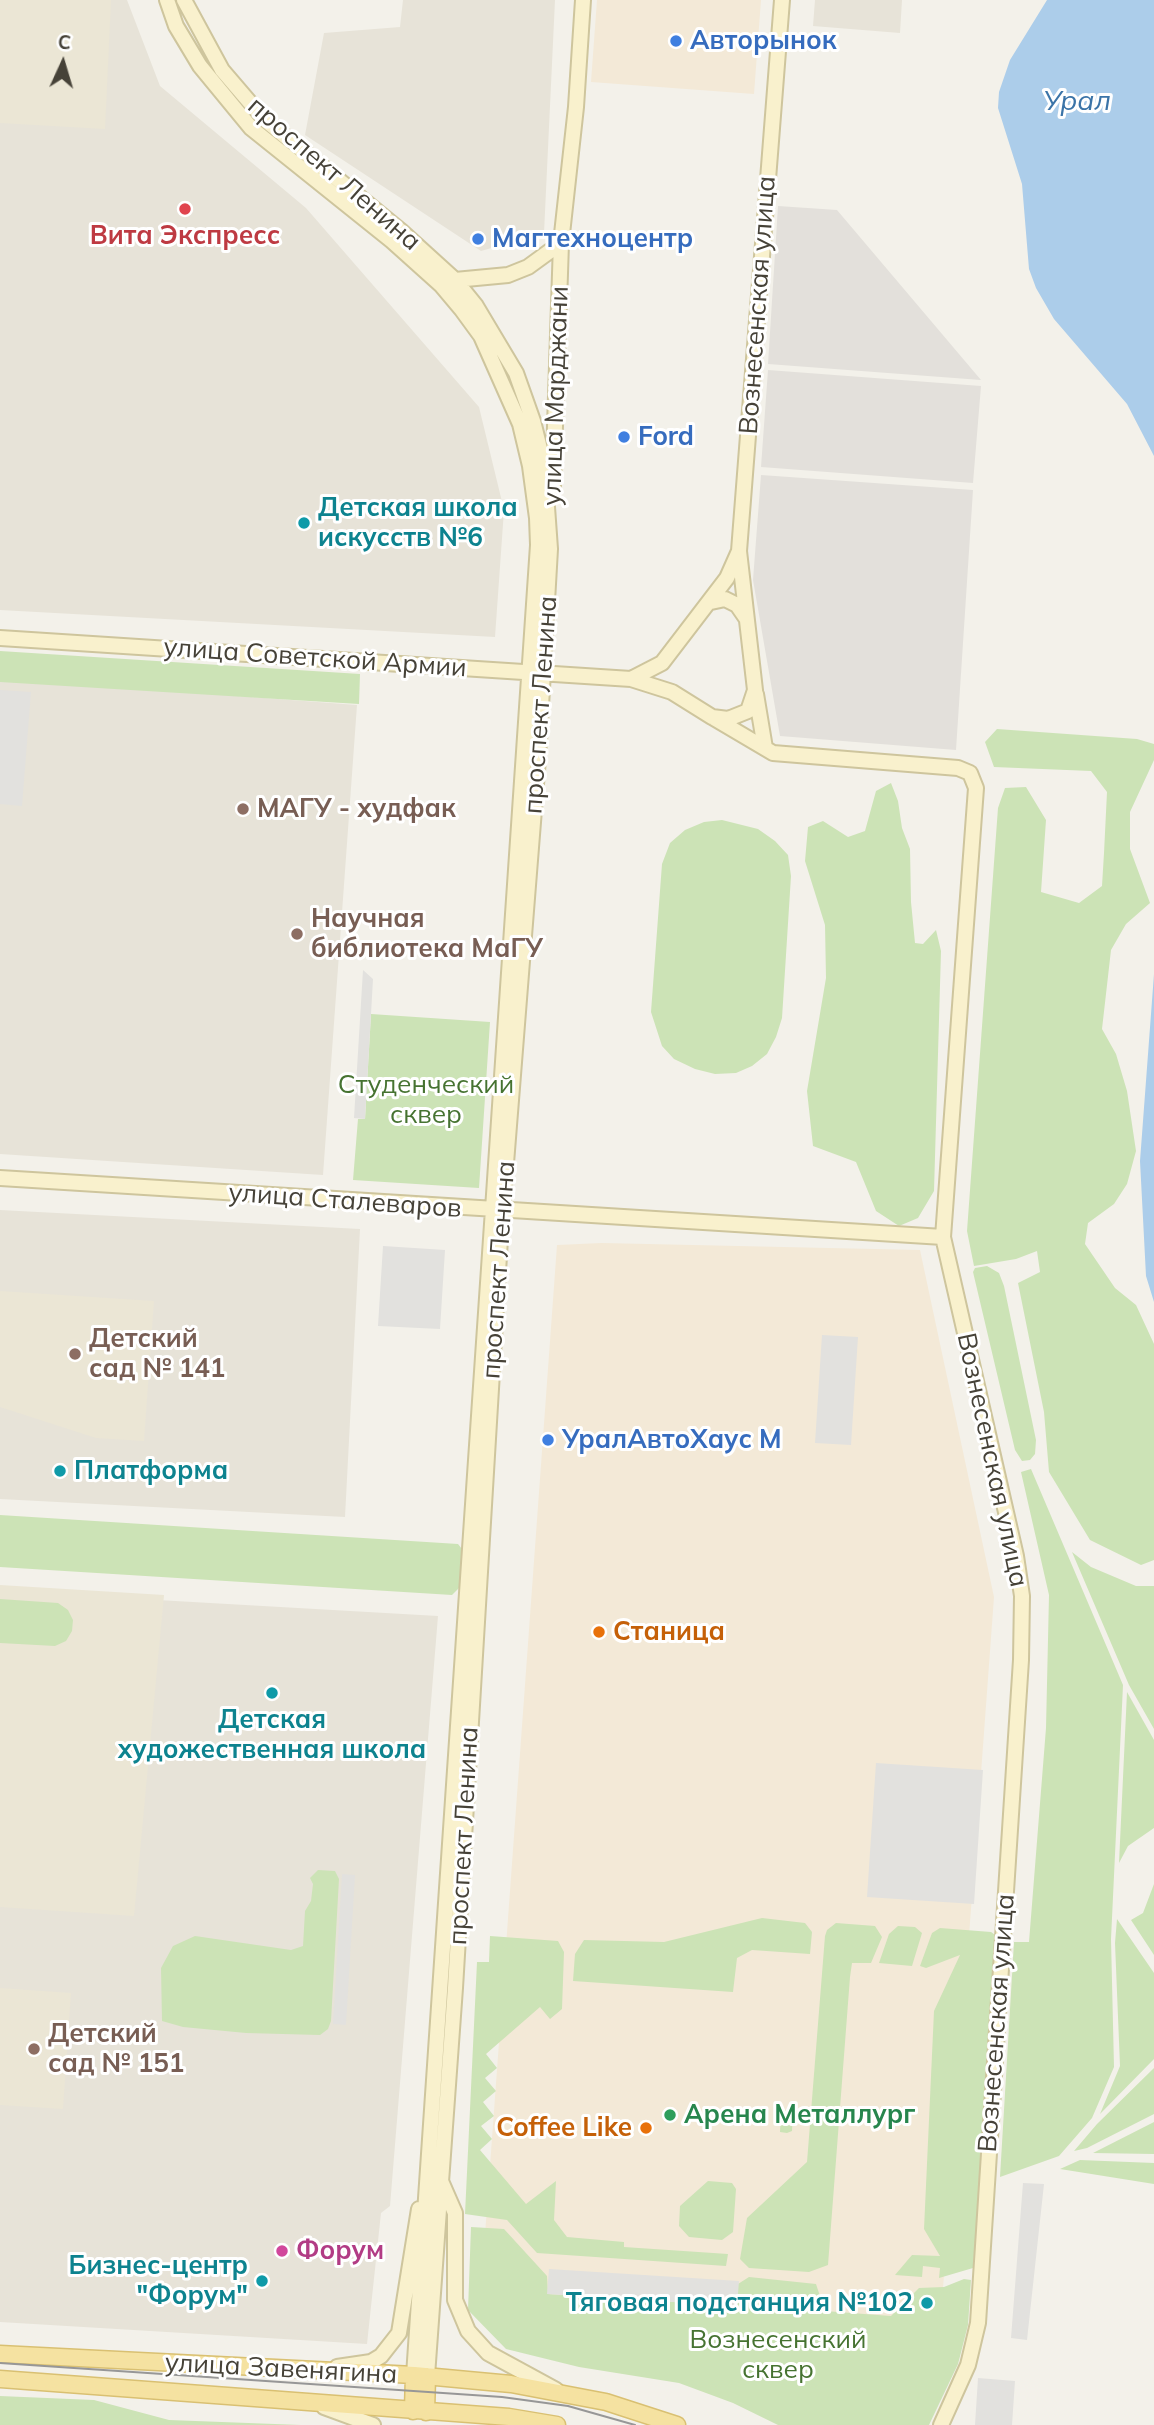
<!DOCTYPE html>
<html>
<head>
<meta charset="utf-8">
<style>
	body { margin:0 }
	#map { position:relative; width:1154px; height:2425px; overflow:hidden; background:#f3f1ea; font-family:Mulish,sans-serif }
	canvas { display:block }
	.north { position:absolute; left:28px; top:28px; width:70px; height:70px; -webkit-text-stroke:5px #fff; paint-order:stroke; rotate:4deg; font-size:19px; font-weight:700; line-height:28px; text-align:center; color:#464238 }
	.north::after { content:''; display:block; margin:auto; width:24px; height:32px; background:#464238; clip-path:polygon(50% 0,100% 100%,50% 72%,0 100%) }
</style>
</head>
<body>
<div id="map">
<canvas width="1154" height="2425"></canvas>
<div class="north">С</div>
</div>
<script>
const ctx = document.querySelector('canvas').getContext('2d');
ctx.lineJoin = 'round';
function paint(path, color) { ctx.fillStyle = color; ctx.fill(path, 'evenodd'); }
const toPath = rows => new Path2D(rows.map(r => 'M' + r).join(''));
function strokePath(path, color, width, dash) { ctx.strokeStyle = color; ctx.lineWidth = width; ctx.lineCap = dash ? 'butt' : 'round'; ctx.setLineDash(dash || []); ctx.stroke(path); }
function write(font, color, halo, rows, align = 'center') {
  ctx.font = font + ' Mulish,sans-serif'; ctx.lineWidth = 6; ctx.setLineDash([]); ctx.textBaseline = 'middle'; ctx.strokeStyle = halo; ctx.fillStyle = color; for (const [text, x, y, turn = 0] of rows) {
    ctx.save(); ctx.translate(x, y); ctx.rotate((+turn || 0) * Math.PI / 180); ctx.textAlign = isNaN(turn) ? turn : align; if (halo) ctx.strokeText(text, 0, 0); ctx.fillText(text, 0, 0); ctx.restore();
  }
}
paint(toPath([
	[0,0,127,0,160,86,306,208,479,407,504,510,495,637,0,610],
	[403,0,555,0,544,233,481,251,305,135,324,33,400,27],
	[815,0,902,0,900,33,813,26],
	[0,678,357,705,323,1175,0,1154],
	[0,1210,360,1229,345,1517,0,1499],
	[0,1591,438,1616,390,2206,381,2213,367,2344,0,2322]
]), '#e7e3d8');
paint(toPath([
	[597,0,761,0,754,94,591,82],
	[602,1243,920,1250,994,1597,940,2329,479,2317,557,1245]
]), '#f3e9d7');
paint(toPath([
	[778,206,837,210,981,380,768,364],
	[768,370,981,386,973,483,761,467],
	[761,475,973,490,956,750,780,736,753,580]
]), '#e3e0db');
paint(toPath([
	[0,0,111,0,105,129,0,123],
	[0,1291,154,1301,144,1441,96,1438,0,1407],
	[0,1585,164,1595,134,1916,0,1907],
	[0,1988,71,1993,63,2109,0,2105]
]), '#ebe6d5');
paint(toPath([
	[0,651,360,674,359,704,0,682],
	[997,729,1137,739,1154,744,1154,760,1130,812,1130,849,1150,903,1126,924,1111,950,1102,1029,1116,1054,1127,1091,1136,1151,1127,1184,1114,1204,1088,1223,1085,1244,1115,1288,1136,1305,1154,1344,1154,1560,1141,1565,1090,1540,1049,1472,1044,1412,1018,1283,1040,1272,1037,1251,1016,1259,974,1266,967,1231,998,808,1005,788,1026,787,1046,820,1041,892,1079,903,1102,886,1104,853,1107,792,1091,771,994,767,985,742],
	[891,783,898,801,902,828,910,849,911,902,915,943,923,944,936,930,941,951,934,1191,918,1218,899,1226,876,1211,856,1162,813,1146,807,1091,826,978,825,925,805,861,808,827,823,821,848,837,865,831,876,791],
	[722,820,758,829,775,841,788,855,791,876,782,1018,776,1037,767,1054,752,1066,736,1073,715,1074,695,1069,674,1059,662,1046,651,1012,662,864,670,843,685,830,704,822],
	[371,1014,490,1022,479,1188,353,1180,358,1119,365,1119],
	[987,1266,999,1273,1004,1286,1036,1440,1035,1454,1030,1460,1022,1461,1015,1450,973,1272,975,1268],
	[1031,1469,1123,1685,1111,1939,1114,2067,1092,2118,1059,2156,1000,2177,1014,1942,1029,1942,1046,1728,1049,1595,1021,1472],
	[0,1515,458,1544,462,1549,460,1587,452,1595,0,1567],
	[1072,1552,1091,1567,1136,1586,1154,1586,1154,1729,1129,1685],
	[0,1599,58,1603,68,1610,73,1620,72,1631,66,1641,55,1646,0,1643],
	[1127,1692,1154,1740,1154,1828,1128,1846,1119,1863],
	[318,1870,335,1871,339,1879,331,2021,328,2029,320,2035,246,2033,183,2027,162,2021,161,1968,173,1946,195,1936,291,1950,303,1946,305,1911,311,1901,313,1884,310,1878],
	[1154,1884,1154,1955,1131,1920,1143,1913],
	[762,1918,805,1923,812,1932,810,1954,752,1950,737,1958,733,1992,573,1981,575,1954,584,1940,664,1942],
	[1117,1919,1154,1973,1154,2059,1100,2114,1120,2066,1115,1943],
	[836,1923,875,1926,882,1937,871,1963,852,1963,850,1977,828,2265,809,2272,749,2268,740,2259,747,2218,807,2162,825,1936,827,1930],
	[898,1926,915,1927,922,1933,912,1966,879,1963,889,1934],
	[940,1928,991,1932,998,1937,973,2268,939,2278,940,2268,923,2266,922,2277,895,2275,912,2255,940,2256,924,2229,934,2011,960,1955,926,1968,920,1966,932,1933],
	[490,1936,558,1941,564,1952,562,2009,550,2019,540,2007,486,2054,497,2068,485,2078,496,2091,483,2102,494,2116,481,2126,492,2139,480,2150,526,2204,556,2181,554,2220,567,2237,624,2242,624,2247,728,2254,726,2266,537,2253,507,2220,465,2214,477,1962,489,1962],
	[1154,2068,1154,2114,1087,2148,1074,2151,1097,2124],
	[781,2110,793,2111,792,2131,787,2133,780,2132],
	[1154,2122,1154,2154,1093,2153],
	[1080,2160,1154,2163,1154,2184,1060,2169],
	[708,2181,732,2183,736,2189,733,2232,722,2240,689,2237,679,2226,680,2206],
	[471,2227,504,2229,547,2276,548,2294,736,2306,738,2284,749,2277,816,2284,825,2311,891,2316,919,2288,944,2287,964,2279,971,2280,968,2325,958,2364,929,2425,778,2425,733,2403,679,2383,579,2367,506,2349,468,2310],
	[0,2396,94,2400,169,2420,301,2425,0,2425]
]), '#cce3b6');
paint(toPath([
	[0,690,31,692,22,806,0,804],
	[363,970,373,979,365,1119,354,1118],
	[383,1246,445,1250,440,1329,378,1326],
	[822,1335,858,1337,851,1445,815,1443],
	[876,1763,983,1770,974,1904,867,1897],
	[342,1874,355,1875,346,2025,333,2024],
	[1023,2183,1044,2184,1027,2340,1011,2338],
	[549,2269,739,2281,737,2306,547,2294],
	[978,2378,1015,2381,1012,2425,975,2425]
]), '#e2e1de');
paint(toPath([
	[1047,0,1154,0,1154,456,1127,404,1054,319,1036,288,1029,269,1022,184,998,108,999,92,1010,60],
	[1154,974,1154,1302,1146,1276,1140,1161]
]), '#accdea');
const secondary = toPath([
	[167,0,176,26,200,66,251,128,392,241,441,285,462,310,481,336,520,424,530,466,537,518,538,545,414,2375],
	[184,0,222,70,264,119,401,231,455,280,476,306,516,373,533,421,544,465,550,549,538,759,500,1239,455,1988,427,2376],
	[455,280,508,275,528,267,561,243],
	[553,487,561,243,576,107,583,0],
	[739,551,755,690,748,711,728,719,712,717,672,692,631,679,662,663,727,578,739,551,782,0],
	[711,602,725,599,737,605,746,618],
	[0,638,631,679],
	[756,694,765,748],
	[712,717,773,753,958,768,970,773,976,788,943,1237,1016,1556,1022,1596,1021,1660,978,2323,968,2365,941,2425],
	[0,1178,943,1237],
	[441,2181,455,2213,455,2300,468,2331,488,2353,556,2390],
	[337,2367,371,2362,381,2356,399,2333,419,2209],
	[324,2407,373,2425]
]);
const primary = toPath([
	[0,2354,414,2375,511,2384,606,2402,677,2425],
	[0,2379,509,2417,557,2425],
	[413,2411,414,2375],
	[426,2412,427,2376]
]);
strokePath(secondary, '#cec59d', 18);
strokePath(primary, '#d9c072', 19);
strokePath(secondary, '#f9f1cd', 14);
strokePath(primary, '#f5e2a1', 16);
strokePath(toPath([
	[0,2363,502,2397,568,2406,635,2425]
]), '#979797', 2);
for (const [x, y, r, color] of [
	[676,41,7,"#3f7fe0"],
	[185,209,7,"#e0444e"],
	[478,239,7,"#3f7fe0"],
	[624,437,7,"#3f7fe0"],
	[304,523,7,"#0f9aa8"],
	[243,809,7,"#8d6e63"],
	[297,934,7,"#8d6e63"],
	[75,1354,7,"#8d6e63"],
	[548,1440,7,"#3f7fe0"],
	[60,1471,7,"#0f9aa8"],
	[599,1632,7,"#e8710a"],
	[272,1693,7,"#0f9aa8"],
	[34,2049,7,"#8d6e63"],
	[670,2115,7,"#2e9e5b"],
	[646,2128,7,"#e8710a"],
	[282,2251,7,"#d1479c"],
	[262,2281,7,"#0f9aa8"],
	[927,2303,7,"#0f9aa8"]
]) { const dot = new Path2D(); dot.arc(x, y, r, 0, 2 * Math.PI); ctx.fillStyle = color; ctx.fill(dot); strokePath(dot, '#fff', 2.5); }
write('bold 26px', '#366cbe', '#fff', [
	["Авторынок",690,41],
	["Магтехноцентр",492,239],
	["Ford",638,437],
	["УралАвтоХаус М",562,1440]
], 'left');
write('26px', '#464238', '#fff', [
	["проспект Ленина",334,174,41],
	["Вознесенская улица",758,305,-86],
	["улица Марджани",556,396,-88],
	["улица Советской Армии",315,658,4],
	["проспект Ленина",541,705,-86],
	["улица Сталеваров",345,1201,4],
	["проспект Ленина",499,1270,-86],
	["Вознесенская улица",992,1460,78],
	["проспект Ленина",464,1836,-87],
	["Вознесенская улица",997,2023,-86],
	["улица Завенягина",281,2369,3]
]);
write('bold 26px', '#be3a42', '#fff', [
	["Вита Экспресс",185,236]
]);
write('bold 26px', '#0d838f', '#fff', [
	["Детская школа",318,508],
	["искусств №6",318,538],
	["Платформа",74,1471],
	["Детская",272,1720,"center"],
	["художественная школа",272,1750,"center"],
	["Бизнес-центр",248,2266,"right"],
	["\"Форум\"",248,2296,"right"],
	["Тяговая подстанция №102",913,2303,"right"]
], 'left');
write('bold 26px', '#785e54', '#fff', [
	["МАГУ - худфак",257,809],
	["Научная",311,919],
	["библиотека МаГУ",311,949],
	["Детский",89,1339],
	["сад № 141",89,1369],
	["Детский",48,2034],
	["сад № 151",48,2064]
], 'left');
write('26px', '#467331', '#fff', [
	["Студенческий",426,1085],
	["сквер",426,1115],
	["Вознесенский",778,2340],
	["cквер",778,2370]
]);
write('bold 26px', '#c56008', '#fff', [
	["Станица",613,1632],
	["Coffee Like",632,2128,"right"]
], 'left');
write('bold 26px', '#27864d', '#fff', [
	["Арена Металлург",684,2115]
], 'left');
write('bold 26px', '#b23c85', '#fff', [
	["Форум",296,2251]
], 'left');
write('italic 28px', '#3b74a8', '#fff', [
	["Урал",1077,102]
]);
</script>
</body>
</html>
